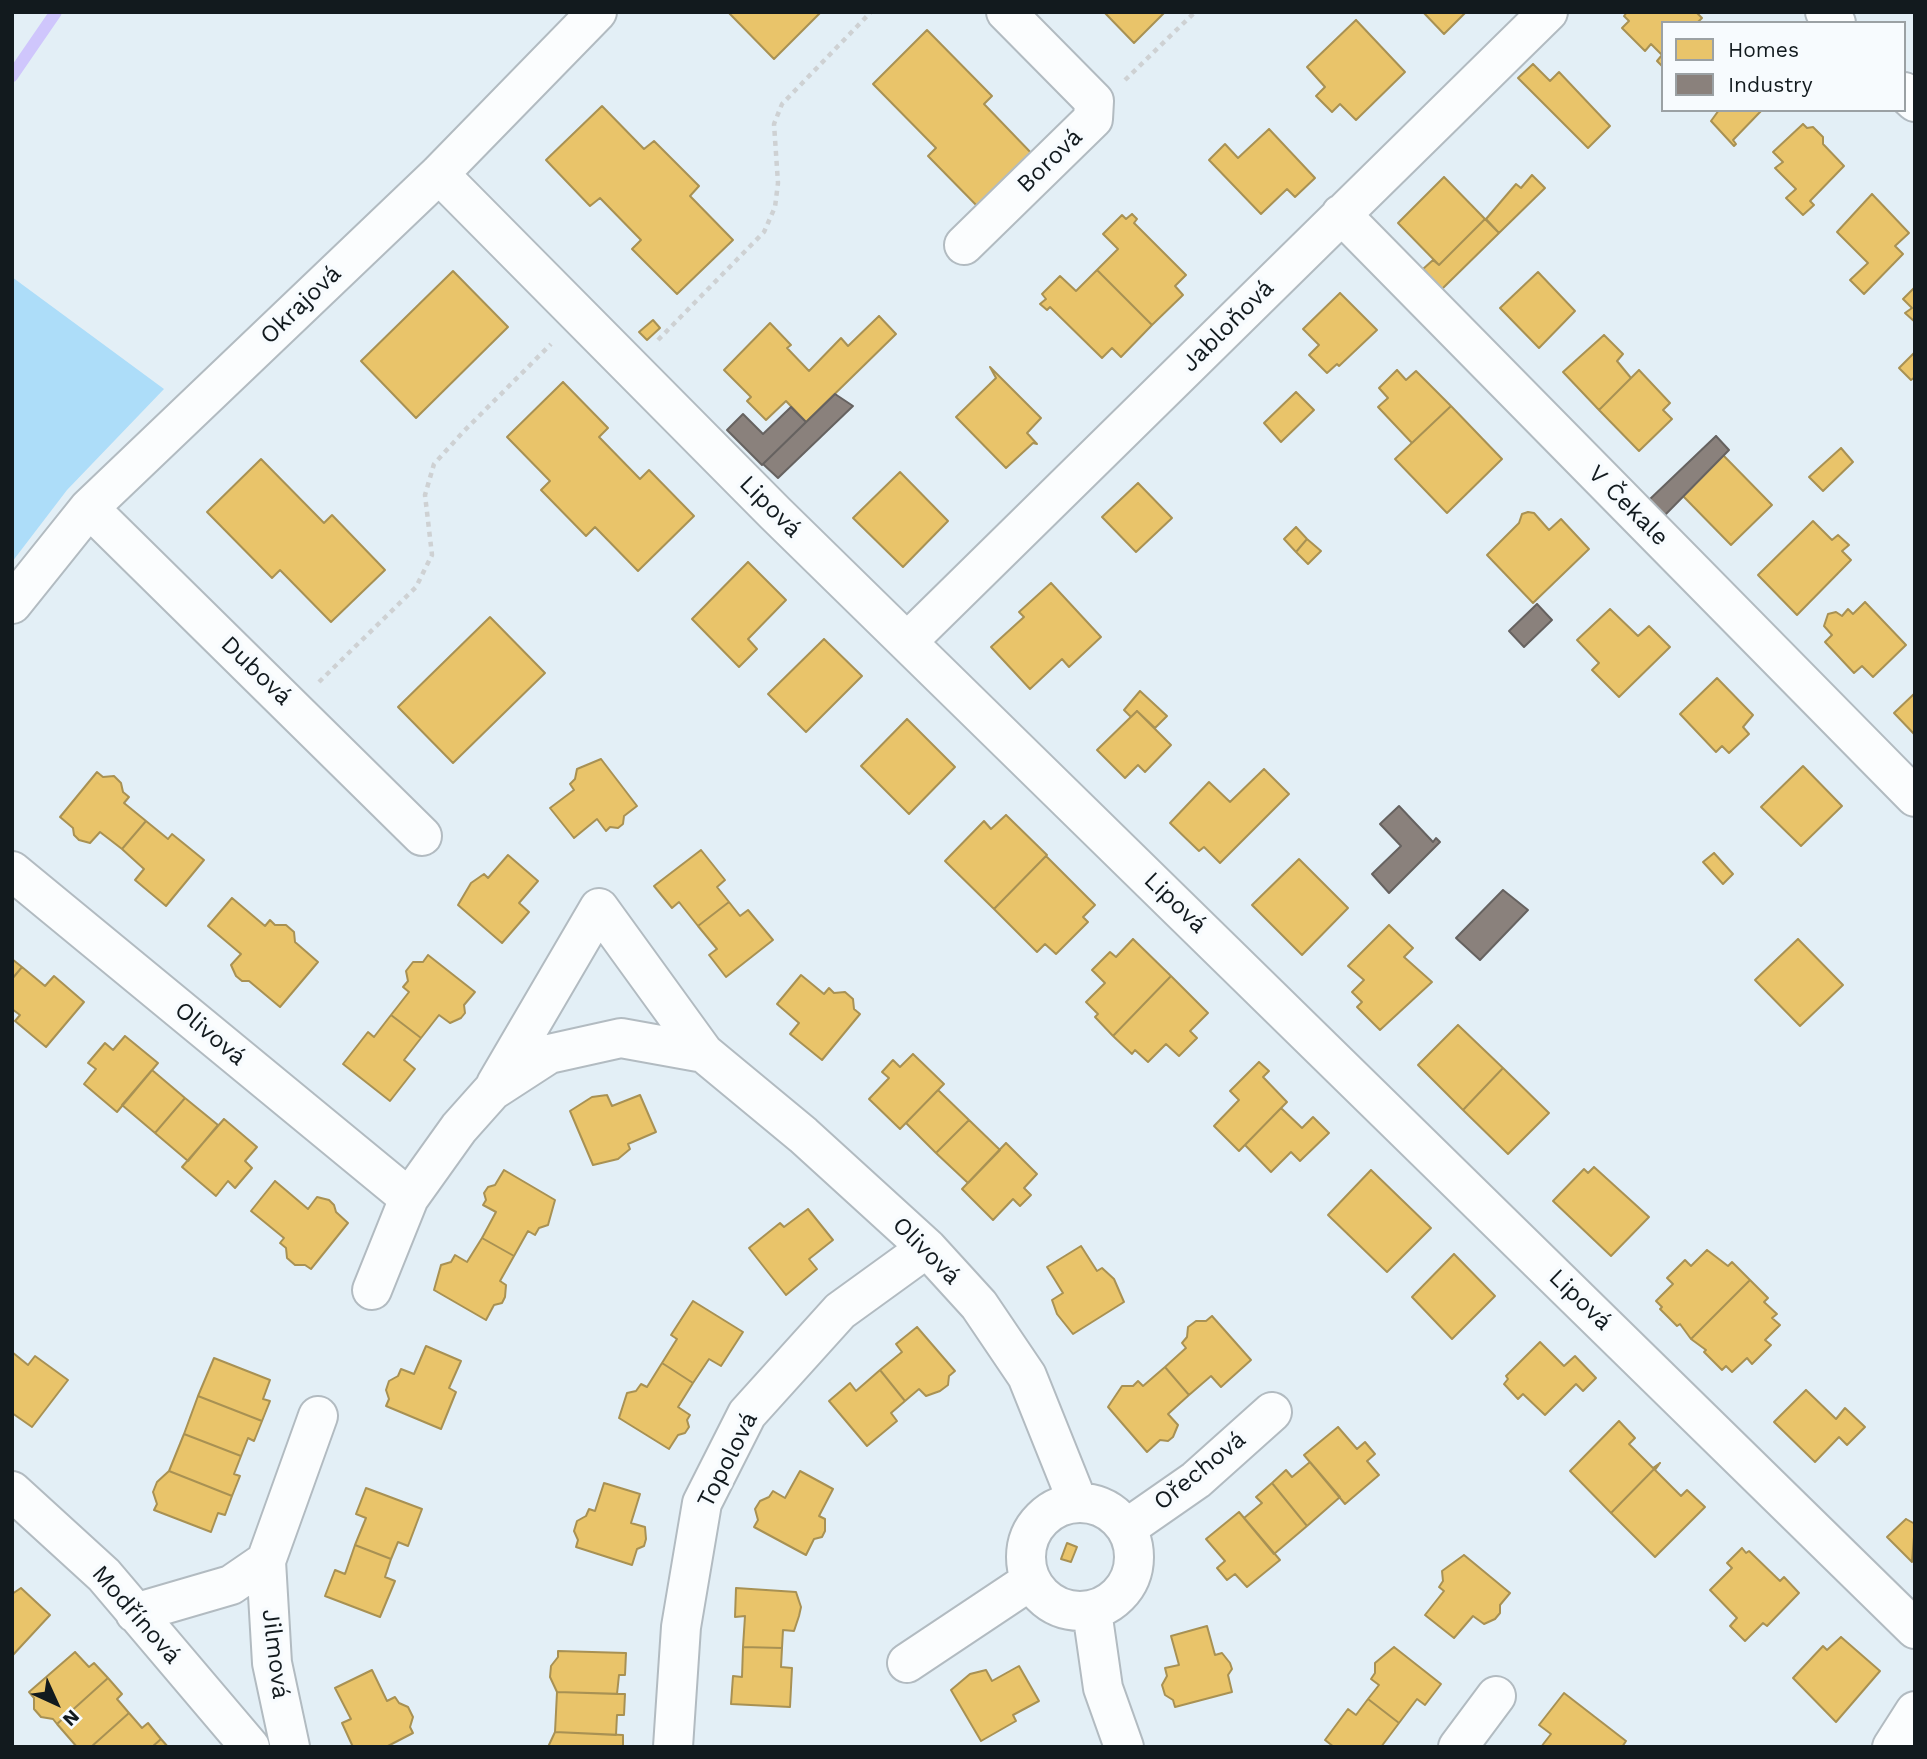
<!DOCTYPE html>
<html>
<head>
<meta charset="utf-8">
<style>
	body { margin:0 }
	#map { position:relative; width:1927px; height:1759px; overflow:hidden; background:#e3eff6; font-family:"Work Sans",sans-serif }
	canvas { display:block }
	.frame { position:absolute; inset:0; border:14px solid #121a1e; pointer-events:none }
	.legend { position:absolute; left:1661px; top:21px; width:245px; height:91px; box-sizing:border-box; background:#f7fbfe; border:2px solid #9ba1a4; margin:0; padding:9px 12px; list-style:none; font-size:21px; color:#121a1e }
	.legend li { display:flex; align-items:center; gap:14px; height:35px }
	.legend b { width:35px; border:2px solid #9ba1a4 }
	.north { position:absolute; left:21px; top:1668px; width:70px; height:70px; -webkit-text-stroke:5px #f7fbfe; paint-order:stroke; rotate:135deg; font-size:19px; font-weight:700; line-height:28px; text-align:center; color:#121a1e }
	.north::after { content:''; display:block; margin:auto; width:24px; height:32px; background:#121a1e; clip-path:polygon(50% 0,100% 100%,50% 72%,0 100%) }
</style>
</head>
<body>
<div id="map">
<canvas width="1927" height="1759"></canvas>
<div class="frame"></div>
<ul class="legend">
<li><b style="height:19px;background:#e9c46a"></b>Homes</li>
<li><b style="height:19px;background:#8a817c"></b>Industry</li>
</ul>
<div class="north">N</div>
</div>
<script>
const ctx = document.querySelector('canvas').getContext('2d');
ctx.lineJoin = 'round';
function paint(path, color) { ctx.fillStyle = color; ctx.fill(path, 'evenodd'); }
const toPath = rows => new Path2D(rows.map(r => 'M' + r).join(''));
function strokePath(path, color, width, dash) { ctx.strokeStyle = color; ctx.lineWidth = width; ctx.lineCap = dash ? 'butt' : 'round'; ctx.setLineDash(dash || []); ctx.stroke(path); }
function write(font, color, halo, rows, align = 'center') {
  ctx.font = font + ' "Work Sans",sans-serif'; ctx.lineWidth = 7; ctx.setLineDash([]); ctx.textBaseline = 'middle'; ctx.strokeStyle = halo; ctx.fillStyle = color; for (const [text, x, y, turn = 0] of rows) {
    ctx.save(); ctx.translate(x, y); ctx.rotate((+turn || 0) * Math.PI / 180); ctx.textAlign = isNaN(turn) ? turn : align; if (halo) ctx.strokeText(text, 0, 0); ctx.fillText(text, 0, 0); ctx.restore();
  }
}
paint(toPath([
	[12,277,164,389,67,490,12,562]
]), '#adddf9');
const homes = toPath([
	[728,12,821,12,774,59,728,12],
	[1104,12,1165,12,1134,43,1104,12],
	[1423,12,1466,12,1444,34,1423,12],
	[1627,12,1696,12,1702,18,1697,23,1663,23,1663,67,1657,61,1662,55,1651,44,1645,51,1622,28,1629,21,1624,16,1627,12],
	[1356,20,1405,72,1356,120,1340,104,1332,112,1316,96,1325,87,1307,67,1356,20],
	[927,30,992,96,984,104,1035,157,981,210,928,156,936,148,873,84,927,30],
	[1533,64,1550,81,1559,72,1610,126,1588,148,1518,78,1533,64],
	[602,106,644,149,654,141,699,186,690,196,733,240,677,294,632,249,641,240,600,198,590,206,546,160,602,106],
	[1719,110,1762,110,1733,140,1736,144,1734,146,1711,121,1719,110],
	[1803,124,1807,128,1813,127,1823,137,1823,144,1844,166,1810,201,1814,205,1803,215,1786,198,1796,189,1775,168,1783,162,1773,152,1803,124],
	[1269,129,1315,178,1295,197,1287,189,1261,214,1209,160,1225,144,1238,158,1269,129],
	[1532,175,1545,188,1499,233,1486,219,1516,184,1521,188,1532,175],
	[1444,177,1485,219,1439,265,1398,223,1444,177],
	[1872,194,1909,233,1895,246,1903,254,1864,294,1850,280,1868,263,1837,232,1872,194],
	[1132,214,1137,219,1134,223,1186,275,1175,286,1183,295,1152,325,1097,270,1118,249,1103,234,1122,215,1126,219,1132,214],
	[1485,219,1499,233,1442,289,1423,269,1433,260,1439,265,1485,219],
	[1097,270,1152,325,1121,357,1112,348,1102,358,1050,307,1047,310,1040,304,1046,299,1042,294,1060,276,1076,291,1097,270],
	[453,271,508,327,416,418,361,361,453,271],
	[1538,272,1575,311,1539,348,1500,308,1538,272],
	[1915,287,1915,322,1905,313,1912,308,1903,299,1915,287],
	[1340,293,1377,330,1339,366,1337,364,1327,373,1309,355,1319,345,1303,329,1340,293],
	[879,316,896,334,806,422,786,401,766,420,747,401,751,397,724,370,770,323,791,345,787,348,809,371,841,338,848,346,879,316],
	[653,320,660,328,647,340,639,332,653,320],
	[1604,335,1623,354,1617,361,1631,378,1599,410,1563,372,1604,335],
	[1915,352,1915,377,1911,380,1899,368,1915,352],
	[990,367,1041,418,1027,433,1037,444,1033,443,1006,468,956,417,996,378,990,367],
	[1397,370,1406,380,1416,371,1451,406,1412,443,1378,407,1388,398,1379,388,1397,370],
	[1639,370,1670,403,1663,410,1672,419,1639,451,1599,410,1639,370],
	[563,382,608,428,599,437,640,479,649,470,694,516,638,571,595,527,586,536,541,490,550,481,507,437,563,382],
	[1296,392,1314,410,1281,442,1264,423,1296,392],
	[1451,406,1502,459,1447,513,1395,459,1451,406],
	[1841,448,1853,462,1823,491,1809,477,1841,448],
	[1723,455,1772,505,1731,545,1682,495,1723,455],
	[261,459,324,523,332,515,385,570,331,622,280,570,272,578,207,512,261,459],
	[900,472,948,521,903,567,853,518,900,472],
	[1138,483,1172,518,1136,552,1102,517,1138,483],
	[1528,512,1534,513,1549,530,1561,519,1589,549,1533,603,1487,555,1519,523,1522,514,1528,512],
	[1813,521,1832,540,1838,535,1849,545,1842,551,1851,560,1797,615,1758,575,1813,521],
	[1296,527,1307,539,1296,552,1284,539,1296,527],
	[1307,539,1321,551,1308,564,1296,552,1307,539],
	[748,562,786,600,748,639,757,649,739,667,692,619,748,562],
	[1051,583,1101,637,1069,667,1062,659,1030,689,991,647,1024,617,1019,612,1051,583],
	[1865,602,1906,645,1873,677,1862,666,1854,673,1825,642,1832,635,1824,626,1828,614,1836,612,1842,616,1848,609,1853,614,1865,602],
	[1610,609,1638,636,1649,626,1670,647,1619,697,1592,670,1599,663,1577,640,1610,609],
	[490,617,545,673,453,763,398,707,490,617],
	[824,639,862,676,806,732,768,694,824,639],
	[1717,678,1753,715,1743,727,1749,734,1729,753,1722,746,1716,752,1680,714,1717,678],
	[1140,691,1167,716,1155,728,1137,711,1131,717,1124,710,1140,691],
	[1915,693,1915,735,1894,713,1915,693],
	[1137,711,1171,745,1145,772,1138,765,1125,778,1097,750,1137,711],
	[907,719,955,767,909,814,861,766,907,719],
	[601,759,637,806,624,816,623,824,618,828,610,827,606,831,597,819,574,838,550,808,574,790,570,784,575,779,577,769,601,759],
	[1803,766,1842,806,1801,846,1761,807,1803,766],
	[1264,769,1289,794,1220,863,1204,847,1199,851,1170,823,1209,782,1230,802,1264,769],
	[97,772,103,777,114,776,121,783,123,792,129,797,124,803,146,821,122,849,100,832,90,843,79,840,74,835,73,828,60,817,97,772],
	[1006,815,1047,855,994,909,945,861,984,821,991,829,1006,815],
	[146,821,168,839,172,834,204,860,166,906,135,880,144,869,122,849,146,821],
	[701,850,725,880,717,887,729,902,698,926,679,902,672,908,654,886,701,850],
	[1714,853,1733,874,1723,884,1703,862,1714,853],
	[508,855,538,881,519,903,529,912,502,943,458,905,471,883,484,874,488,878,508,855],
	[1046,856,1095,905,1083,917,1088,922,1056,954,1045,944,1037,952,994,909,1046,856],
	[1299,859,1348,908,1302,955,1252,905,1299,859],
	[232,898,265,926,270,920,275,925,286,925,294,932,295,942,318,962,280,1007,249,981,242,981,236,976,231,965,241,954,208,926,232,898],
	[729,902,740,916,748,910,773,940,726,977,709,955,717,949,698,926,729,902],
	[1389,925,1413,948,1404,957,1432,982,1380,1030,1357,1007,1362,1002,1352,992,1364,980,1348,966,1389,925],
	[1133,939,1171,976,1113,1036,1095,1017,1098,1014,1086,1002,1105,983,1092,970,1110,952,1116,957,1133,939],
	[1798,939,1843,985,1800,1026,1755,980,1798,939],
	[428,955,475,992,464,1005,465,1013,461,1018,450,1023,439,1015,421,1038,391,1015,409,992,403,987,408,981,406,971,413,962,423,962,428,955],
	[12,959,22,967,12,979,12,959],
	[22,967,45,986,54,976,84,1002,46,1047,15,1021,20,1015,12,1009,12,979,22,967],
	[801,975,824,994,829,988,834,993,845,992,853,999,854,1009,860,1014,822,1060,790,1034,799,1023,777,1004,801,975],
	[1171,976,1208,1013,1190,1031,1197,1038,1179,1056,1166,1044,1148,1062,1135,1050,1132,1054,1113,1036,1171,976],
	[391,1015,421,1038,404,1060,415,1069,390,1101,343,1064,368,1032,374,1037,391,1015],
	[1458,1025,1503,1068,1463,1110,1418,1065,1458,1025],
	[125,1036,158,1063,117,1112,84,1084,96,1069,88,1063,105,1043,113,1050,125,1036],
	[913,1054,944,1084,900,1129,869,1099,889,1078,882,1072,893,1060,900,1067,913,1054],
	[1259,1062,1269,1071,1263,1077,1287,1102,1239,1151,1214,1126,1239,1100,1230,1091,1259,1062],
	[1503,1068,1549,1113,1508,1154,1463,1110,1503,1068],
	[152,1070,185,1098,155,1133,122,1105,152,1070],
	[938,1090,969,1120,936,1153,906,1123,938,1090],
	[607,1095,612,1106,640,1095,656,1132,628,1144,630,1149,618,1159,593,1165,570,1111,592,1097,607,1095],
	[185,1098,218,1125,188,1161,155,1133,185,1098],
	[1281,1108,1302,1128,1313,1117,1329,1133,1300,1161,1291,1152,1271,1172,1245,1145,1281,1108],
	[224,1119,257,1147,245,1161,252,1168,235,1188,228,1181,216,1196,182,1167,224,1119],
	[969,1120,1000,1150,968,1183,936,1153,969,1120],
	[1006,1143,1037,1174,1024,1188,1031,1195,1020,1206,1013,1199,993,1220,962,1189,1006,1143],
	[1594,1167,1649,1217,1611,1256,1553,1201,1584,1169,1588,1173,1594,1167],
	[504,1170,555,1200,548,1225,539,1228,535,1235,528,1231,514,1256,482,1238,496,1212,483,1205,486,1200,484,1193,488,1187,495,1185,504,1170],
	[1371,1170,1431,1228,1387,1272,1328,1215,1371,1170],
	[275,1181,308,1209,317,1197,329,1200,334,1205,336,1212,348,1223,311,1269,305,1265,295,1265,287,1258,286,1248,280,1243,284,1238,251,1211,275,1181],
	[808,1209,833,1240,809,1259,817,1269,786,1295,749,1248,780,1223,784,1227,808,1209],
	[482,1238,514,1256,500,1281,506,1285,505,1297,502,1303,494,1305,486,1320,434,1290,441,1265,451,1262,455,1255,467,1262,482,1238],
	[1081,1246,1097,1271,1102,1268,1114,1279,1124,1302,1073,1334,1057,1314,1052,1300,1063,1293,1047,1267,1081,1246],
	[1707,1250,1728,1266,1732,1262,1750,1280,1691,1339,1680,1324,1677,1326,1660,1309,1662,1307,1656,1301,1673,1284,1667,1278,1685,1260,1691,1266,1707,1250],
	[1454,1254,1495,1296,1452,1339,1412,1297,1454,1254],
	[1750,1280,1768,1298,1764,1302,1777,1314,1772,1318,1780,1325,1765,1340,1771,1345,1752,1364,1747,1358,1732,1372,1726,1366,1722,1370,1704,1352,1706,1350,1691,1339,1750,1280],
	[693,1301,743,1332,721,1366,709,1359,693,1383,662,1363,677,1339,671,1335,693,1301],
	[1212,1316,1251,1360,1221,1387,1211,1376,1189,1395,1165,1367,1186,1348,1182,1343,1187,1337,1188,1327,1196,1321,1206,1321,1212,1316],
	[917,1327,955,1371,949,1376,948,1385,940,1391,926,1396,919,1389,905,1401,880,1370,902,1352,896,1344,917,1327],
	[1540,1342,1564,1366,1575,1356,1596,1378,1583,1391,1576,1384,1545,1415,1523,1394,1518,1399,1504,1384,1508,1379,1506,1376,1540,1342],
	[426,1346,461,1361,449,1388,456,1392,441,1429,386,1406,389,1399,386,1390,389,1381,398,1376,401,1369,414,1374,426,1346],
	[12,1352,28,1365,35,1356,68,1380,32,1427,12,1413,12,1352],
	[214,1358,270,1380,263,1399,270,1401,262,1421,198,1396,214,1358],
	[662,1363,693,1383,678,1407,690,1415,687,1420,689,1427,685,1433,678,1435,669,1449,619,1418,627,1393,636,1391,641,1384,647,1387,662,1363],
	[1165,1367,1189,1395,1168,1414,1178,1425,1173,1437,1168,1441,1160,1440,1147,1452,1108,1407,1122,1386,1133,1386,1138,1381,1143,1386,1165,1367],
	[880,1370,905,1401,891,1413,897,1421,867,1446,829,1401,850,1383,856,1391,880,1370],
	[1806,1390,1836,1419,1845,1408,1865,1427,1847,1445,1839,1437,1815,1462,1774,1422,1806,1390],
	[198,1396,262,1421,254,1441,248,1438,241,1456,184,1434,198,1396],
	[1619,1421,1635,1438,1629,1444,1653,1468,1660,1463,1611,1513,1570,1471,1619,1421],
	[1338,1427,1357,1449,1365,1442,1375,1454,1367,1461,1379,1475,1345,1504,1304,1455,1338,1427],
	[184,1434,241,1456,234,1474,240,1476,232,1496,169,1471,184,1434],
	[1310,1462,1340,1497,1307,1526,1272,1483,1286,1470,1292,1477,1310,1462],
	[1660,1463,1655,1470,1681,1496,1687,1490,1705,1507,1655,1557,1611,1513,1660,1463],
	[169,1471,232,1496,225,1515,218,1513,211,1532,154,1510,157,1504,153,1492,157,1482,169,1471],
	[800,1471,833,1489,819,1516,825,1519,825,1531,822,1537,814,1539,806,1555,754,1527,758,1520,755,1509,760,1501,769,1497,773,1491,785,1498,800,1471],
	[604,1483,640,1494,631,1523,645,1527,646,1539,644,1546,637,1549,632,1565,576,1547,578,1540,574,1531,577,1521,586,1516,589,1509,595,1511,604,1483],
	[1272,1483,1307,1526,1274,1554,1244,1518,1262,1503,1256,1497,1272,1483],
	[366,1488,422,1509,408,1546,398,1542,391,1559,355,1545,366,1518,356,1514,366,1488],
	[1239,1512,1280,1560,1247,1587,1235,1574,1227,1580,1217,1568,1225,1561,1206,1539,1239,1512],
	[1906,1519,1915,1524,1912,1562,1887,1537,1906,1519],
	[1067,1543,1077,1547,1071,1562,1061,1559,1067,1543],
	[355,1545,391,1559,385,1577,395,1581,380,1617,325,1596,335,1570,345,1574,355,1545],
	[1742,1548,1746,1553,1749,1551,1780,1581,1784,1577,1799,1593,1767,1626,1763,1623,1745,1641,1730,1626,1737,1618,1710,1590,1732,1568,1727,1563,1742,1548],
	[1464,1555,1510,1593,1500,1605,1500,1613,1495,1619,1484,1624,1473,1616,1454,1638,1425,1615,1444,1591,1439,1587,1443,1581,1442,1571,1464,1555],
	[21,1588,50,1615,12,1656,12,1594,21,1588],
	[736,1588,796,1592,801,1607,799,1616,794,1631,783,1630,782,1648,743,1647,745,1616,735,1617,736,1588],
	[1207,1626,1215,1655,1222,1653,1230,1663,1232,1669,1228,1675,1232,1692,1175,1707,1173,1700,1165,1695,1162,1685,1167,1676,1165,1668,1179,1665,1171,1636,1207,1626],
	[1841,1637,1880,1671,1836,1722,1793,1678,1823,1646,1827,1650,1841,1637],
	[743,1647,782,1648,781,1667,792,1668,790,1707,731,1704,733,1676,742,1677,743,1647],
	[1394,1647,1441,1684,1425,1705,1417,1699,1399,1723,1368,1699,1379,1685,1371,1679,1375,1673,1375,1663,1394,1647],
	[558,1651,626,1653,625,1675,619,1675,617,1694,557,1692,550,1677,551,1666,558,1657,558,1651],
	[75,1652,89,1667,94,1663,108,1678,57,1724,53,1719,41,1717,34,1709,34,1698,29,1692,75,1652],
	[1019,1666,1039,1701,1013,1715,1016,1721,981,1741,951,1690,970,1674,986,1670,992,1681,1019,1666],
	[372,1670,387,1701,395,1697,399,1703,408,1707,413,1717,410,1727,413,1733,386,1747,353,1747,342,1723,351,1719,335,1688,372,1670],
	[108,1678,122,1694,117,1699,129,1713,91,1747,77,1747,57,1724,108,1678],
	[557,1692,625,1694,624,1715,617,1715,616,1735,555,1732,557,1692],
	[1564,1693,1626,1741,1622,1747,1541,1747,1551,1734,1539,1725,1564,1693],
	[1368,1699,1399,1723,1381,1747,1334,1747,1325,1740,1348,1709,1356,1715,1368,1699],
	[129,1713,142,1728,148,1723,161,1739,152,1747,91,1747,129,1713],
	[555,1732,623,1735,623,1747,548,1747,555,1732],
	[161,1739,168,1747,152,1747,161,1739]
]);
paint(homes, '#e9c46a');
strokePath(homes, '#a89153', 2);
const industry = toPath([
	[835,394,853,406,778,478,763,464,835,394],
	[791,407,806,422,762,465,727,430,743,414,763,434,791,407],
	[1716,436,1729,450,1664,516,1649,500,1716,436],
	[1537,604,1552,620,1524,647,1509,631,1537,604],
	[1399,806,1433,842,1436,838,1440,842,1389,893,1372,874,1401,846,1380,824,1399,806],
	[1503,890,1528,910,1480,960,1456,938,1503,890]
]);
paint(industry, '#8a817c');
strokePath(industry, '#666260', 2);
strokePath(toPath([
	[12,76,56,12]
]), '#cfc6fc', 12);
const minor = toPath([
	[1825,12,1836,23],
	[1904,92,1915,102],
	[439,174,775,513,1915,1629],
	[1341,214,1915,797],
	[964,245,1093,119,1094,101,1006,12],
	[89,508,422,836],
	[12,604,89,508,439,174,597,12],
	[908,641,1548,12],
	[12,871,409,1198],
	[496,1084,599,908,704,1053],
	[372,1290,409,1198,459,1128,492,1091,549,1054,621,1038,704,1053,803,1135,927,1248,979,1305,1027,1376,1078,1503],
	[12,1491,104,1575,250,1747],
	'1026 1557a54 54 0 1 1 108 0a54 54 0 1 1-108 0Z',
	[1127,1528,1196,1480,1272,1412],
	[1092,1611,1103,1688,1124,1747],
	[135,1613,231,1585,266,1561],
	[907,1663,1030,1581],
	[290,1747,272,1663,266,1561,318,1416],
	[673,1747,681,1627,702,1503,747,1414,840,1311,927,1248],
	[1458,1747,1496,1696],
	[1892,1747,1915,1711]
]);
strokePath(minor, '#b2bbc1', 42);
strokePath(toPath([
	[1125,80,1195,12],
	[658,340,764,232,775,207,778,183,774,124,782,104,871,12],
	[319,682,416,587,432,555,425,495,434,464,464,431,551,344]
]), '#ced1d3', 4.5, [5, 5]);
strokePath(minor, '#fbfdfe', 38);
write('24px', '#121a1e', '#f7fbfe', [
	["Borová",1050,161,-44],
	["Okrajová",301,305,-44],
	["Jabloňová",1228,326,-45],
	["V Čekale",1628,506,45],
	["Lipová",770,507,45],
	["Dubová",256,671,44],
	["Lipová",1175,903,44],
	["Olivová",210,1034,40],
	["Olivová",926,1251,45],
	["Lipová",1580,1300,44],
	["Topolová",728,1460,-63],
	["Ořechová",1200,1471,-39],
	["Modřínová",136,1615,49],
	["Jilmová",275,1654,83]
]);
</script>
</body>
</html>
